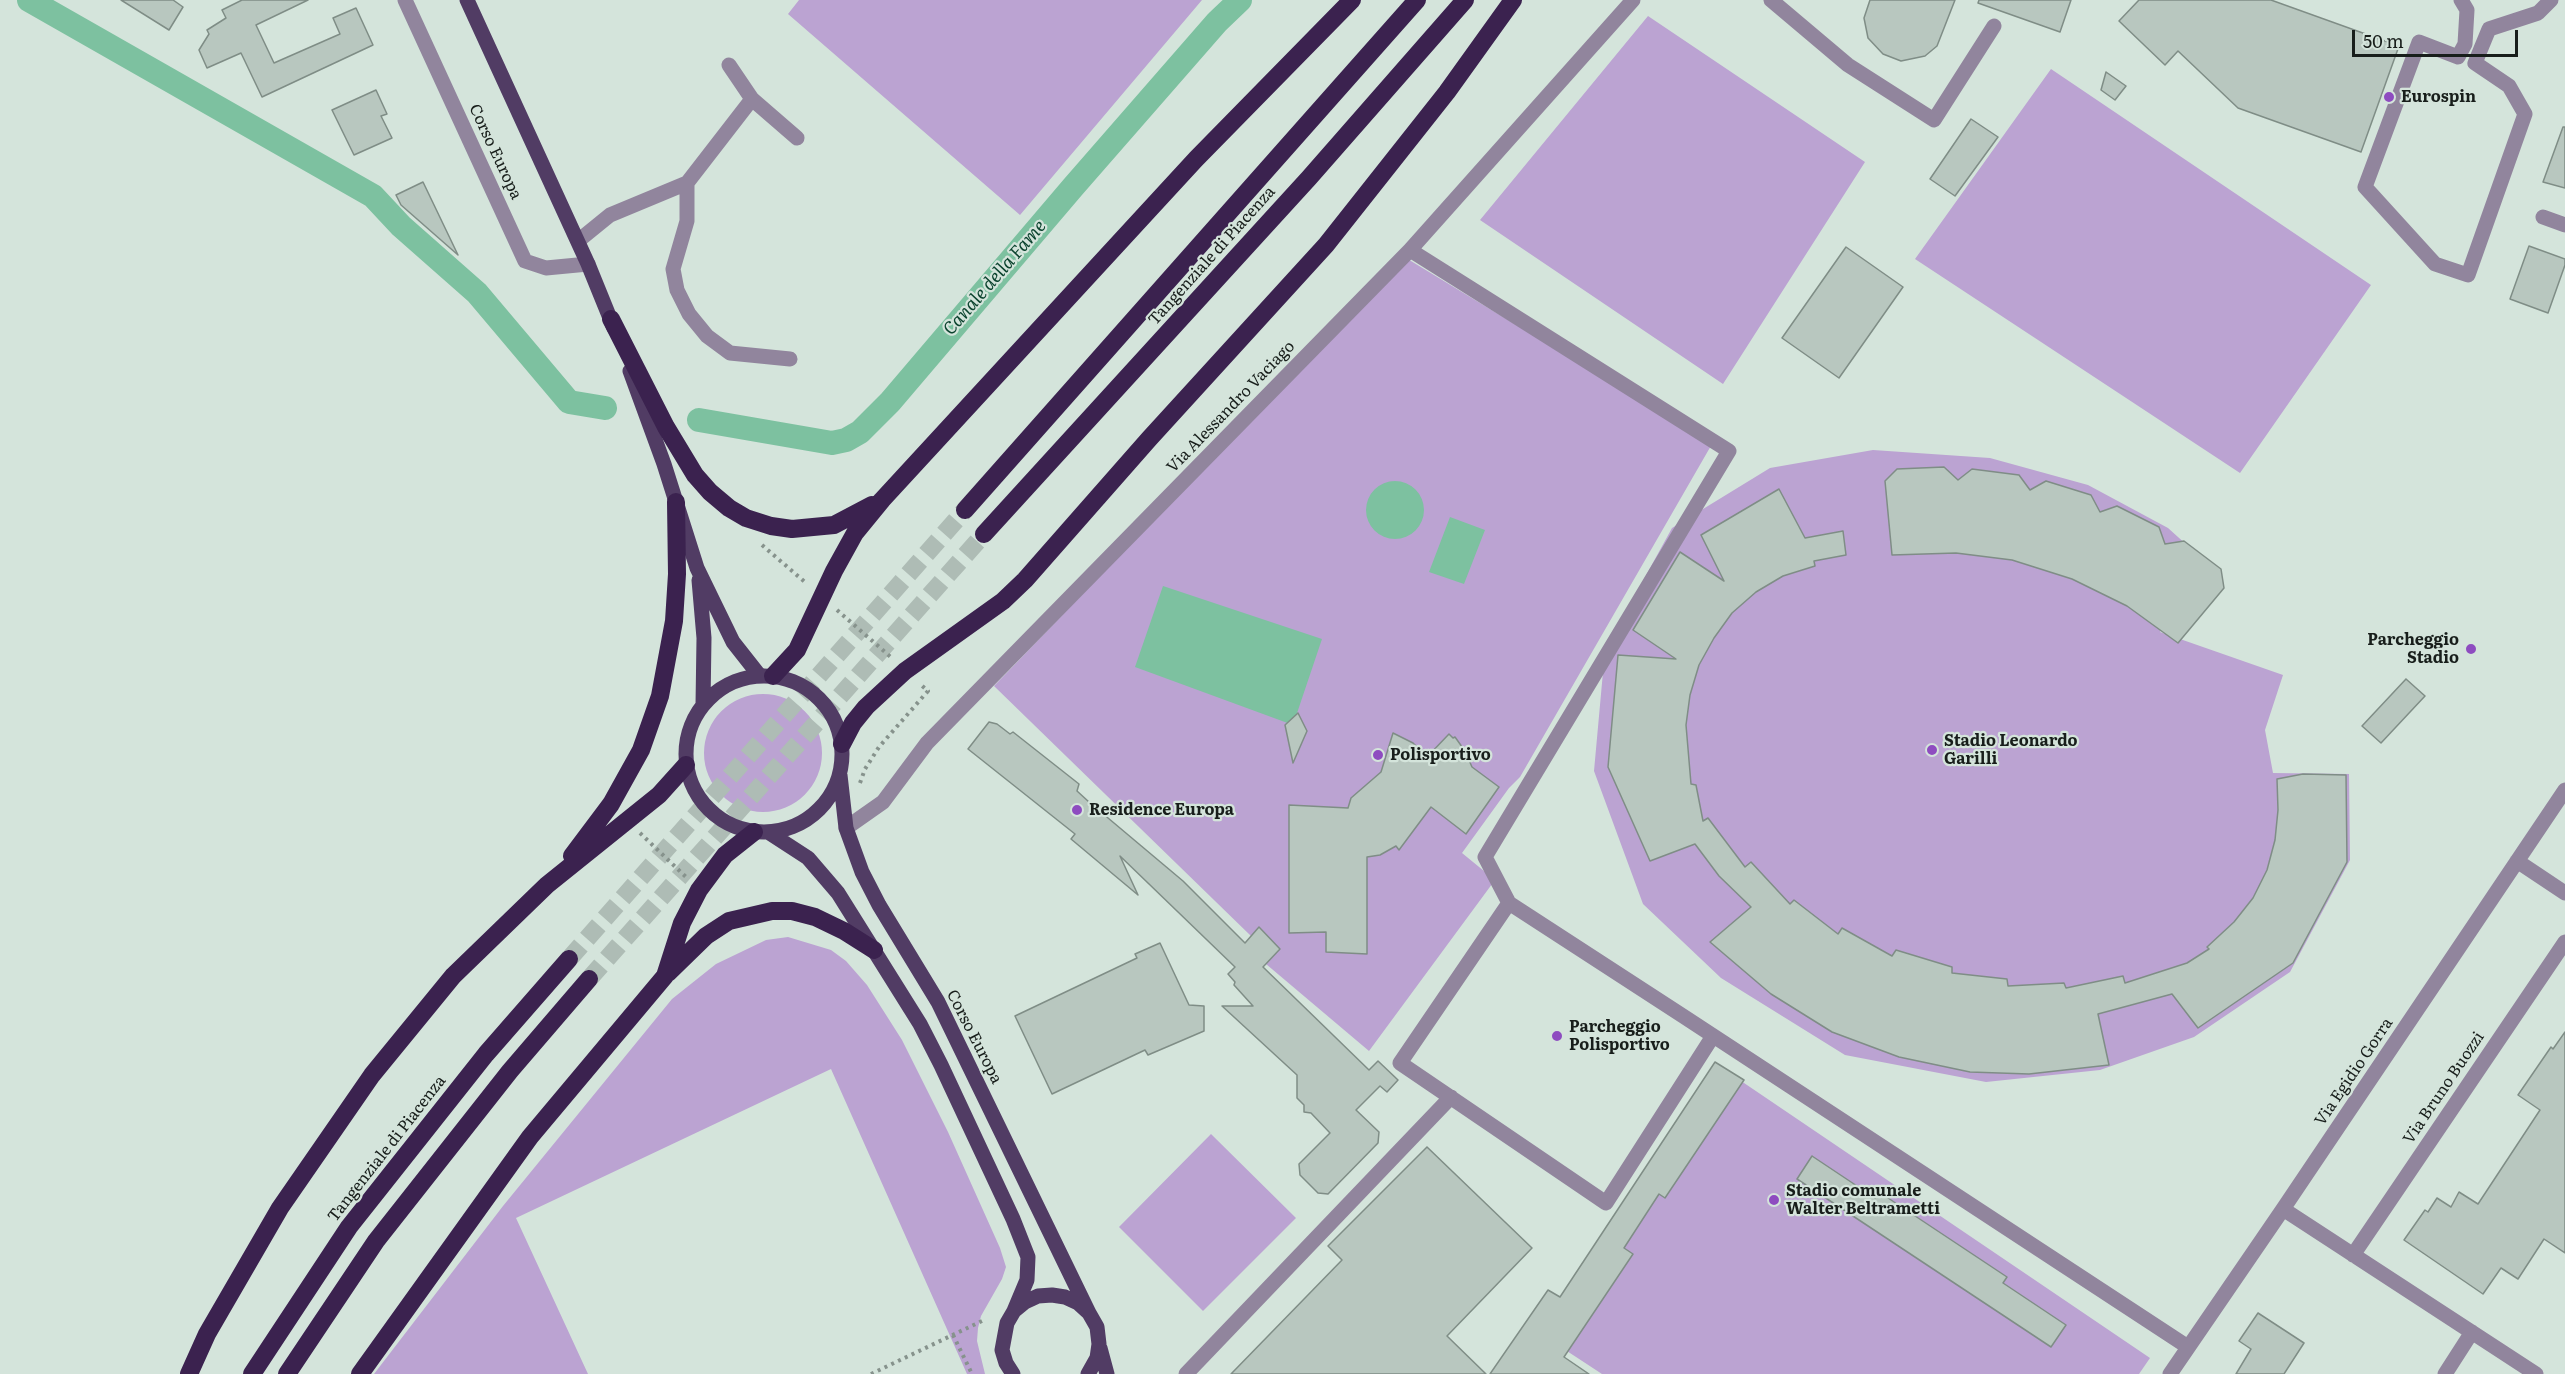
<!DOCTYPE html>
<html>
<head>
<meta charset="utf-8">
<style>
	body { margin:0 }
	#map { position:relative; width:2565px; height:1374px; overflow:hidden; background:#d4e4db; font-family:Literata,serif }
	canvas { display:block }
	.scale { position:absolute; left:2352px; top:30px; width:166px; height:27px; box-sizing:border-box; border:3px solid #181e1b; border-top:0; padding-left:8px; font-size:18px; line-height:21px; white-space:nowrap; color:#181e1b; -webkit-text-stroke:4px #d4e4db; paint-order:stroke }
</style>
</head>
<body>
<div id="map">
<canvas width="2565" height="1374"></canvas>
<div class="scale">50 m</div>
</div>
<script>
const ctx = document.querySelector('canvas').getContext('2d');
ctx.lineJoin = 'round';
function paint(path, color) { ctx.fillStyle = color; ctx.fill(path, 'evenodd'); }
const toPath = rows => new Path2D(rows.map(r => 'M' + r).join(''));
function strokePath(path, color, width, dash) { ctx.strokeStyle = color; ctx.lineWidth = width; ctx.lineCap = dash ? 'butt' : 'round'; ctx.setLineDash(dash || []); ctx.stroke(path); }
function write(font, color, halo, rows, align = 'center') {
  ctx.font = font + ' Literata,serif'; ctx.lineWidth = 4.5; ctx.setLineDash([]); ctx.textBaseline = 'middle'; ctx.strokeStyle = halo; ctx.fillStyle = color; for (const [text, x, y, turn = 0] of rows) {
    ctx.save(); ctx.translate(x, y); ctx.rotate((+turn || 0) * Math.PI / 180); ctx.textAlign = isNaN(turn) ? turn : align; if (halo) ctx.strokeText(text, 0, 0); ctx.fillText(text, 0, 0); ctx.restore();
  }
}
paint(toPath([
	[799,0,1202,0,1020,215,788,14],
	[1648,16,1865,162,1723,384,1480,220],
	[2051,69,2371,285,2240,473,1915,259],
	[1406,258,1712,444,1520,777,1509,788,1462,853,1495,880,1369,1051,1266,964,1280,949,1259,928,1251,936,994,686],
	[1873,450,1990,458,2088,485,2168,528,2209,565,2160,632,2283,675,2265,730,2273,773,2349,774,2350,860,2290,972,2194,1037,2100,1070,1986,1082,1845,1055,1721,978,1643,904,1594,771,1605,650,1672,528,1770,468],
	'704 753a59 59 0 1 1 118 0a59 59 0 1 1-118 0Z',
	[788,937,831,950,846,961,867,985,902,1040,948,1132,1000,1248,1006,1267,1002,1279,981,1316,978,1328,977,1341,985,1374,967,1374,831,1069,516,1218,588,1374,374,1374,503,1206,672,999,716,964,766,940],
	[1716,1064,2150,1358,2139,1374,1602,1374,1544,1336],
	[1211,1134,1296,1218,1203,1311,1119,1227]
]), '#bba3d2');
paint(toPath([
	'1366 510a29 29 0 1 1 58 0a29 29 0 1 1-58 0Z',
	[1450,517,1485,530,1464,584,1429,572],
	[1163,586,1322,639,1293,725,1135,667]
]), '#7dc1a0');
strokePath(toPath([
	[29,0,373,196,401,226,477,293,569,402,605,408],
	[699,420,832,443,846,440,860,432,890,402,1073,187,1217,22,1240,0]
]), '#7dc1a0', 24);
const building = toPath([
	[121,0,173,0,183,7,169,30,121,0],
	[242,0,308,0,256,25,274,63,340,34,333,18,356,8,373,45,262,97,241,53,207,68,199,50,209,34,207,30,226,18,222,10,242,0],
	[1870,0,1955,0,1937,46,1925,56,1901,61,1883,54,1868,38,1864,18,1870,0],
	[1979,0,2071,0,2060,32,1978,3,1979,0],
	[2139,0,2271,0,2399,46,2361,152,2238,108,2178,51,2165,65,2119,21,2139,0],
	[2106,72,2126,86,2115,100,2101,90,2106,72],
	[376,90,387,114,381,116,392,138,354,155,332,110,376,90],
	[1971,119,1998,137,1955,196,1930,179,1971,119],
	[2563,127,2565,127,2565,188,2543,182,2563,127],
	[423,182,458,255,401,205,396,195,423,182],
	[2529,246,2565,259,2565,265,2548,313,2510,299,2529,246],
	[1846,247,1903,287,1839,378,1782,338,1846,247],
	[1944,467,1958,480,1972,469,2019,475,2030,490,2046,481,2091,495,2100,512,2117,506,2159,527,2165,544,2184,541,2221,569,2224,588,2178,643,2127,606,2072,579,2012,560,1956,553,1892,555,1885,481,1897,469,1944,467],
	[1779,489,1805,538,1843,531,1846,555,1814,561,1815,566,1783,576,1756,592,1732,613,1714,638,1699,665,1690,695,1686,725,1691,784,1696,785,1703,821,1708,818,1745,867,1751,862,1790,904,1794,900,1838,934,1842,928,1892,956,1896,950,1952,967,1952,973,2007,979,2008,986,2064,983,2066,988,2123,976,2125,983,2187,963,2209,949,2207,947,2234,922,2253,898,2267,870,2275,840,2278,810,2277,779,2303,774,2346,775,2347,862,2293,963,2198,1028,2172,994,2098,1014,2109,1065,2029,1074,1970,1072,1899,1057,1832,1032,1771,994,1710,942,1751,907,1719,876,1695,844,1650,861,1608,767,1618,655,1676,659,1633,630,1680,552,1724,581,1701,535,1779,489],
	[2406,679,2425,696,2381,743,2362,726,2406,679],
	[1298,713,1307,731,1293,763,1285,725,1298,713],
	[989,722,997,724,1010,734,1013,732,1079,784,1077,791,1089,802,1183,881,1245,943,1259,927,1280,949,1263,967,1369,1070,1378,1061,1398,1080,1387,1092,1380,1086,1356,1110,1379,1132,1378,1143,1328,1194,1318,1193,1300,1175,1299,1164,1330,1133,1311,1113,1304,1112,1304,1105,1297,1098,1297,1075,1222,1006,1253,1006,1234,985,1235,982,1228,974,1235,967,1120,856,1138,895,1071,839,1075,834,968,749,989,722],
	[1393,733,1413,743,1427,757,1449,734,1453,738,1455,737,1465,751,1472,767,1499,787,1466,834,1431,807,1399,850,1396,846,1380,855,1367,857,1367,954,1326,952,1326,932,1289,933,1289,805,1348,808,1351,798,1381,772,1393,733],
	[1160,943,1189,1005,1204,1006,1204,1031,1148,1055,1145,1050,1052,1094,1015,1016,1137,958,1135,954,1160,943],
	[2565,1032,2565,1253,2544,1239,2518,1279,2501,1268,2483,1294,2404,1240,2425,1210,2428,1212,2437,1198,2451,1207,2459,1192,2478,1204,2540,1110,2518,1095,2551,1047,2553,1049,2565,1032],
	[1715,1062,1744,1080,1665,1198,1659,1194,1624,1248,1633,1254,1564,1357,1589,1374,1490,1374,1548,1290,1560,1297,1715,1062],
	[1427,1147,1532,1248,1447,1336,1486,1374,1231,1374,1342,1260,1328,1246,1427,1147],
	[1812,1156,1875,1198,1879,1192,2007,1277,2003,1283,2066,1325,2051,1347,1797,1179,1812,1156],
	[2258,1313,2304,1343,2284,1374,2236,1374,2251,1349,2239,1341,2258,1313]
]);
paint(building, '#b8c7bf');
strokePath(building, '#7f8d86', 1.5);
strokePath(toPath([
	[569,959,965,510],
	[589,979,984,534]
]), '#aebcb5', 18, [18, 9]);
strokePath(toPath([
	[762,545,806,583],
	[837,610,893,659],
	[860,783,865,769,879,747,928,691,919,683],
	[640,833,687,878],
	[953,1335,972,1374],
	[871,1374,984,1320]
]), '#86928c', 4, [3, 4.5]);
strokePath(toPath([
	[405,0,525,261,546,268,588,264],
	[1771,0,1848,65,1934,120,1994,26],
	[2461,0,2467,10,2465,44,2458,57,2419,42,2365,187,2435,264,2468,275,2525,114,2509,86,2475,63,2489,29,2538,13,2551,0],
	[752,99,797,138],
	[687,183,687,221,673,269,677,290,689,314,707,336,730,353,790,359],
	[2543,217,2565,225],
	[578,241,610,215,687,183,752,99,729,65],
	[1410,250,1729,451,1485,857,1509,903],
	[846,828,883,802,927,743,1410,250,1633,0],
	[2517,861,2565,893],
	[1713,1036,1606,1203,1400,1063,1509,903,1683,1016,2188,1347],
	[2283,1209,2536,1374],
	[2353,1255,2565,942],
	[1186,1374,1451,1097],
	[2170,1374,2283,1209,2565,790],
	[2445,1374,2472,1332]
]), '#91859d', 15);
strokePath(toPath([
	[467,0,588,264,614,328],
	[630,371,664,464,697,568,733,642,759,675],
	[699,580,704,638,703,705],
	'686 754a78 78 0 1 1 156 0a78 78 0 1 1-156 0Z',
	[840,775,846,828,862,872,879,905,938,1002,1089,1313],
	[768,832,808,858,838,893,920,1024,941,1065,1013,1219,1028,1257,1027,1280,1014,1311],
	[1100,1348,1107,1374],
	[1013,1374,1006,1363,1002,1350,1007,1323,1014,1311,1025,1302,1038,1296,1052,1295,1065,1297,1078,1303,1089,1313,1097,1327,1099,1344,1097,1358,1088,1374]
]), '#513c64', 15);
strokePath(toPath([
	[611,319,666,427,695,475,710,492,729,508,746,518,771,526,792,529,834,525,872,505],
	[965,510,1417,0],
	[984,534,1309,178,1465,0],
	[773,676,797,650,834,571,855,533,882,500,1196,159,1352,0],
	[842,744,853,723,866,707,905,671,1003,601,1025,580,1149,439,1326,245,1447,92,1513,0],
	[572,856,611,804,641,750,660,696,674,621,677,574,676,502],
	[668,973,706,936,729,921,772,911,792,911,815,917,844,931,874,950],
	[189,1374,207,1334,280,1208,372,1075,453,976,547,885,659,795,686,765],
	[252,1374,349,1227,486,1054,569,959],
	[287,1374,376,1241,510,1071,589,979],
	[360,1374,530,1137,665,976,682,923,699,890,725,855,754,832]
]), '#3b224f', 18);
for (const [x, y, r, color] of [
	[2389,97,6,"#8e4cc0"],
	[2471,649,6,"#8e4cc0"],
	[1932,750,6,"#8e4cc0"],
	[1378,755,6,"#8e4cc0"],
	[1077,810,6,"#8e4cc0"],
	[1557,1036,6,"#8e4cc0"],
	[1774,1200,6,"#8e4cc0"]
]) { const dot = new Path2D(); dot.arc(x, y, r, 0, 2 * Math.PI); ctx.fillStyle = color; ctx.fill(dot); strokePath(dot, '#d4e4db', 2); }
write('bold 16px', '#181e1b', '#d4e4db', [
	["Eurospin",2401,97],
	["Parcheggio",2459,640,"right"],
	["Stadio",2459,658,"right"],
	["Stadio Leonardo",1944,741],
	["Garilli",1944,759],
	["Polisportivo",1390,755],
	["Residence Europa",1089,810],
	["Parcheggio",1569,1027],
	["Polisportivo",1569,1045],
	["Stadio comunale",1786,1191],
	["Walter Beltrametti",1786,1209]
], 'left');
write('16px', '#181e1b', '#d4e4db', [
	["Corso Europa",495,152,65],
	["Tangenziale di Piacenza",1212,256,-48],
	["Via Alessandro Vaciago",1231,407,-46],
	["Corso Europa",974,1037,63],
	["Via Egidio Gorra",2354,1072,-56],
	["Via Bruno Buozzi",2444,1088,-56],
	["Tangenziale di Piacenza",387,1149,-52]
]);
write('italic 18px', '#0c442f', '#d4e4db', [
	["Canale della Fame",995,278,-49]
]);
</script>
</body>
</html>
